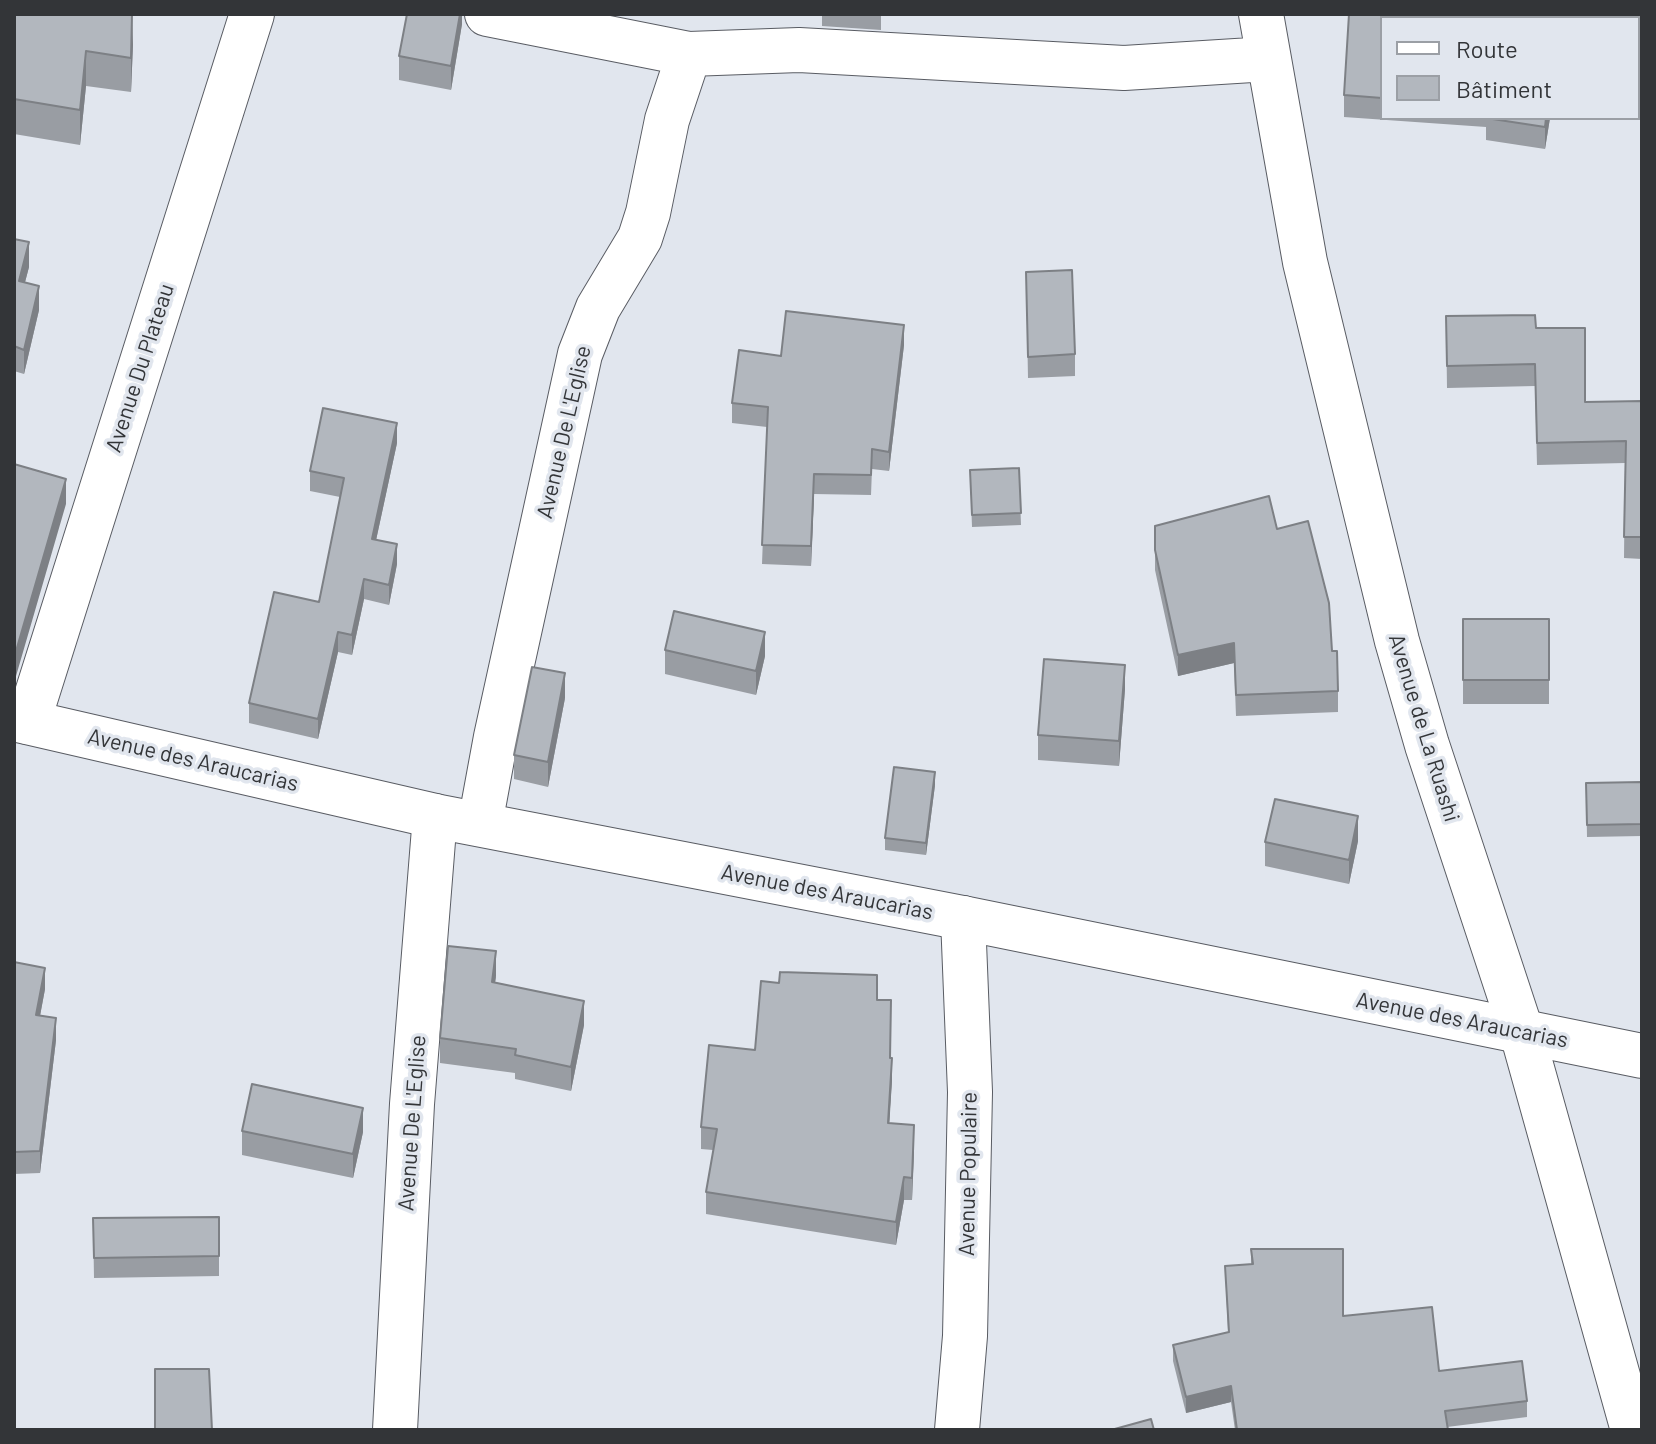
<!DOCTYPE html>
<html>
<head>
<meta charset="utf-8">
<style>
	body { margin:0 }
	#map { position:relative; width:1656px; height:1444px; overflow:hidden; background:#e1e6ee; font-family:Barlow,sans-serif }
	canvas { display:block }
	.frame { position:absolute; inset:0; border:16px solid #333538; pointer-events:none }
	.legend { position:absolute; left:1380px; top:16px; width:260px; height:104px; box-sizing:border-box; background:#e1e6ee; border:2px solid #9b9fa5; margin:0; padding:10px 14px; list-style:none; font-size:24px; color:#333538 }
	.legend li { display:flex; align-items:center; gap:16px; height:40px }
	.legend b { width:40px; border:2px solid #9b9fa5 }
</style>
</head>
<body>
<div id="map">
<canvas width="1656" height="1444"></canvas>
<div class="frame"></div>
<ul class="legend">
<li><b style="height:10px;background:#fff"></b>Route</li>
<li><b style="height:22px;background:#b2b7be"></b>Bâtiment</li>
</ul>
</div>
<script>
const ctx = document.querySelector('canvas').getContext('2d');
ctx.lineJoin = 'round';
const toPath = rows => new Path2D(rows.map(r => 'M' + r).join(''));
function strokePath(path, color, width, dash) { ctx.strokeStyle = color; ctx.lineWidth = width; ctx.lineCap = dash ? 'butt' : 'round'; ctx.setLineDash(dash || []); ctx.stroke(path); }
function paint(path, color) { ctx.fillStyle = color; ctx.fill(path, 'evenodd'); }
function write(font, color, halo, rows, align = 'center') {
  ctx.font = font + ' Barlow,sans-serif'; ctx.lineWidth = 7; ctx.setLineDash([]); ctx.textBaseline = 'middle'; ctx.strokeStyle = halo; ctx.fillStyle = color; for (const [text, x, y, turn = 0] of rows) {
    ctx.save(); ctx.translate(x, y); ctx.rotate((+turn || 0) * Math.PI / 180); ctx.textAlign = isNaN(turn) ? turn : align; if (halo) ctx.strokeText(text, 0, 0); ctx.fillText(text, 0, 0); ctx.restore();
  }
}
const minor = toPath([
	[487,14,689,54,799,50,1124,68,1268,59],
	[1261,14,1305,262,1397,641,1427,745,1522,1033,1633,1430],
	[28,722,252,14],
	[480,824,496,737,580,354,598,308,640,238,648,213,667,120,689,54],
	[395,1430,412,1104,435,816],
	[957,1430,965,1336,970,1092,963,918]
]);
const tertiary = toPath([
	[14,719,435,816,963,918,1642,1056]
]);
strokePath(minor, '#595c63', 46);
strokePath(tertiary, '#595c63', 46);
strokePath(minor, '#fff', 44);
strokePath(tertiary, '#fff', 44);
paint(toPath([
	[14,14,133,44,131,92,86,86,80,145,14,134],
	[462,14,462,24,451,90,399,80,399,56],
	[822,14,881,14,881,30,822,26],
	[1382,18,1382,118,1550,118,1545,149,1486,140,1486,127,1344,117,1344,95],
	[1638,45,1642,46,1642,120,1630,118,1638,118],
	[14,239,29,267,25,282,39,310,24,374,14,371],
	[1026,272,1075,354,1075,376,1028,378],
	[1446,316,1536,328,1585,402,1642,401,1642,559,1624,558,1625,463,1537,465,1535,386,1447,388],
	[904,345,889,471,872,469,871,495,814,494,811,566,762,564,767,427,732,423,732,403,781,356],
	[397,443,376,540,397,564,389,605,364,599,352,655,338,652,318,739,249,723,249,703,319,602,340,497,310,491,310,471],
	[1019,468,1021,525,972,527,970,470],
	[1155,526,1277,529,1332,651,1338,691,1338,712,1236,716,1234,663,1178,676,1155,570],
	[1463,619,1549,619,1549,704,1463,704],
	[665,650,765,656,756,695,665,674],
	[1125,689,1119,766,1038,760,1038,735],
	[565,698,548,787,514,779,514,755],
	[1642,782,1642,836,1587,837,1586,783],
	[935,785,926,855,885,850,885,838],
	[1358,841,1349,884,1265,866,1265,842],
	[14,962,45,989,40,1016,56,1040,40,1173,14,1174],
	[496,976,495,982,584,1025,571,1091,515,1079,515,1073,440,1063,440,1038],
	[877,1000,890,1058,892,1080,889,1123,914,1147,912,1200,904,1200,896,1245,706,1214,706,1192,713,1150,701,1149,701,1127,755,1050],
	[242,1131,363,1132,353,1178,242,1155],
	[219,1217,219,1276,94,1278,93,1218],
	[1251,1249,1343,1316,1439,1371,1527,1401,1527,1417,1447,1427,1448,1430,1235,1430,1231,1402,1186,1413,1173,1361,1173,1345,1228,1332,1225,1266,1251,1265]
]), '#999da3');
paint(toPath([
	[132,14,133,44,131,92,131,58],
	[460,14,462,14,462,24,451,90,451,66],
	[86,51,86,86,80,145,80,110],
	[1546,118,1550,118,1545,149,1545,127],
	[29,242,29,267,19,305,19,281],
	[39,286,39,310,24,374,24,350],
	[904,325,904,345,889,471,889,452],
	[397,423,397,443,372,559,372,539],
	[814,474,814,494,811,566,811,546],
	[66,479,66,504,14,683,14,658],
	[397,544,397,564,389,605,389,585],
	[364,579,364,599,352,655,352,635],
	[338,632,338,652,318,739,318,719],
	[765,632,765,656,756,695,756,671],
	[1234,643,1234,663,1178,676,1178,655],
	[1125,665,1125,689,1119,766,1119,741],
	[565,673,565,698,548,787,548,762],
	[935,772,935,785,926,855,926,843],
	[1358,816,1358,841,1349,884,1349,860],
	[496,951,496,976,492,1006,492,982],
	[45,968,45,989,36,1037,36,1015],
	[584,1001,584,1025,571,1091,571,1067],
	[56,1018,56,1040,40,1173,40,1151],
	[892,1058,892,1080,888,1146,888,1123],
	[363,1108,363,1132,353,1178,353,1154],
	[914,1125,914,1147,912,1200,912,1178],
	[904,1177,904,1200,896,1245,896,1222],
	[1231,1386,1231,1402,1186,1413,1186,1397]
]), '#7d8085');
const building = toPath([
	[14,14,132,14,131,58,86,51,80,110,14,99,14,14],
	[407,14,460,14,451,66,399,56,407,14],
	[1349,14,1424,14,1425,18,1382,18,1382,98,1344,95,1349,14],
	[1638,45,1642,46,1642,108,1638,107,1638,45],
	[1486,118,1546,118,1545,127,1486,118],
	[14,239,29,242,19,281,39,286,24,350,14,346,14,239],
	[1072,270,1075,354,1028,357,1026,272,1072,270],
	[786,311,904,325,889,452,872,449,871,475,814,474,811,546,762,545,768,407,732,403,739,350,781,356,786,311],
	[1535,315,1536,328,1585,328,1585,402,1642,401,1642,537,1624,537,1626,441,1537,443,1535,364,1447,366,1446,316,1535,315],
	[323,408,397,423,372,539,397,544,389,585,364,579,352,635,338,632,318,719,249,703,274,592,319,602,344,478,310,471,323,408],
	[14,464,66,479,14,658,14,464],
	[1019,468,1021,513,972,515,970,470,1019,468],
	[1269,496,1277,529,1308,521,1329,603,1332,651,1337,651,1338,691,1236,695,1234,643,1178,655,1155,550,1155,526,1269,496],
	[674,611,765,632,756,671,665,650,674,611],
	[1463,619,1549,619,1549,680,1463,680,1463,619],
	[1044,659,1125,665,1119,741,1038,735,1044,659],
	[532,667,565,673,548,762,514,755,532,667],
	[894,767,935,772,926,843,885,838,894,767],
	[1642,782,1642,824,1587,825,1586,783,1642,782],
	[1275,799,1358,816,1349,860,1265,842,1275,799],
	[448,946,496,951,492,982,584,1001,571,1067,515,1055,516,1049,440,1038,448,946],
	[14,962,45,968,36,1015,56,1018,40,1151,14,1152,14,962],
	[780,972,877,975,877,1000,891,1000,890,1058,892,1058,888,1123,914,1125,912,1178,904,1177,896,1222,706,1192,717,1129,701,1127,709,1045,755,1050,761,981,779,983,780,972],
	[252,1084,363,1108,353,1154,242,1131,252,1084],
	[219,1217,219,1256,94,1258,93,1218,219,1217],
	[1251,1249,1343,1249,1343,1316,1432,1307,1439,1371,1522,1361,1527,1401,1445,1411,1448,1430,1237,1430,1231,1386,1186,1397,1173,1345,1229,1332,1225,1266,1253,1264,1251,1249],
	[155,1369,209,1369,212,1430,155,1430,155,1369],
	[1151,1419,1154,1430,1111,1430,1151,1419]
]);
paint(building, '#b2b7be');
strokePath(building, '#7d8085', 2);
write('22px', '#333538', '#e1e6ee', [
	["Avenue Du Plateau",140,368,-72],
	["Avenue De L'Eglise",564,432,-77],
	["Avenue de La Ruashi",1424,728,73],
	["Avenue des Araucarias",193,760,13],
	["Avenue des Araucarias",827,892,11],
	["Avenue des Araucarias",1462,1020,11],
	["Avenue De L'Eglise",412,1123,-86],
	["Avenue Populaire",968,1174,-89]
]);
</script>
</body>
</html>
